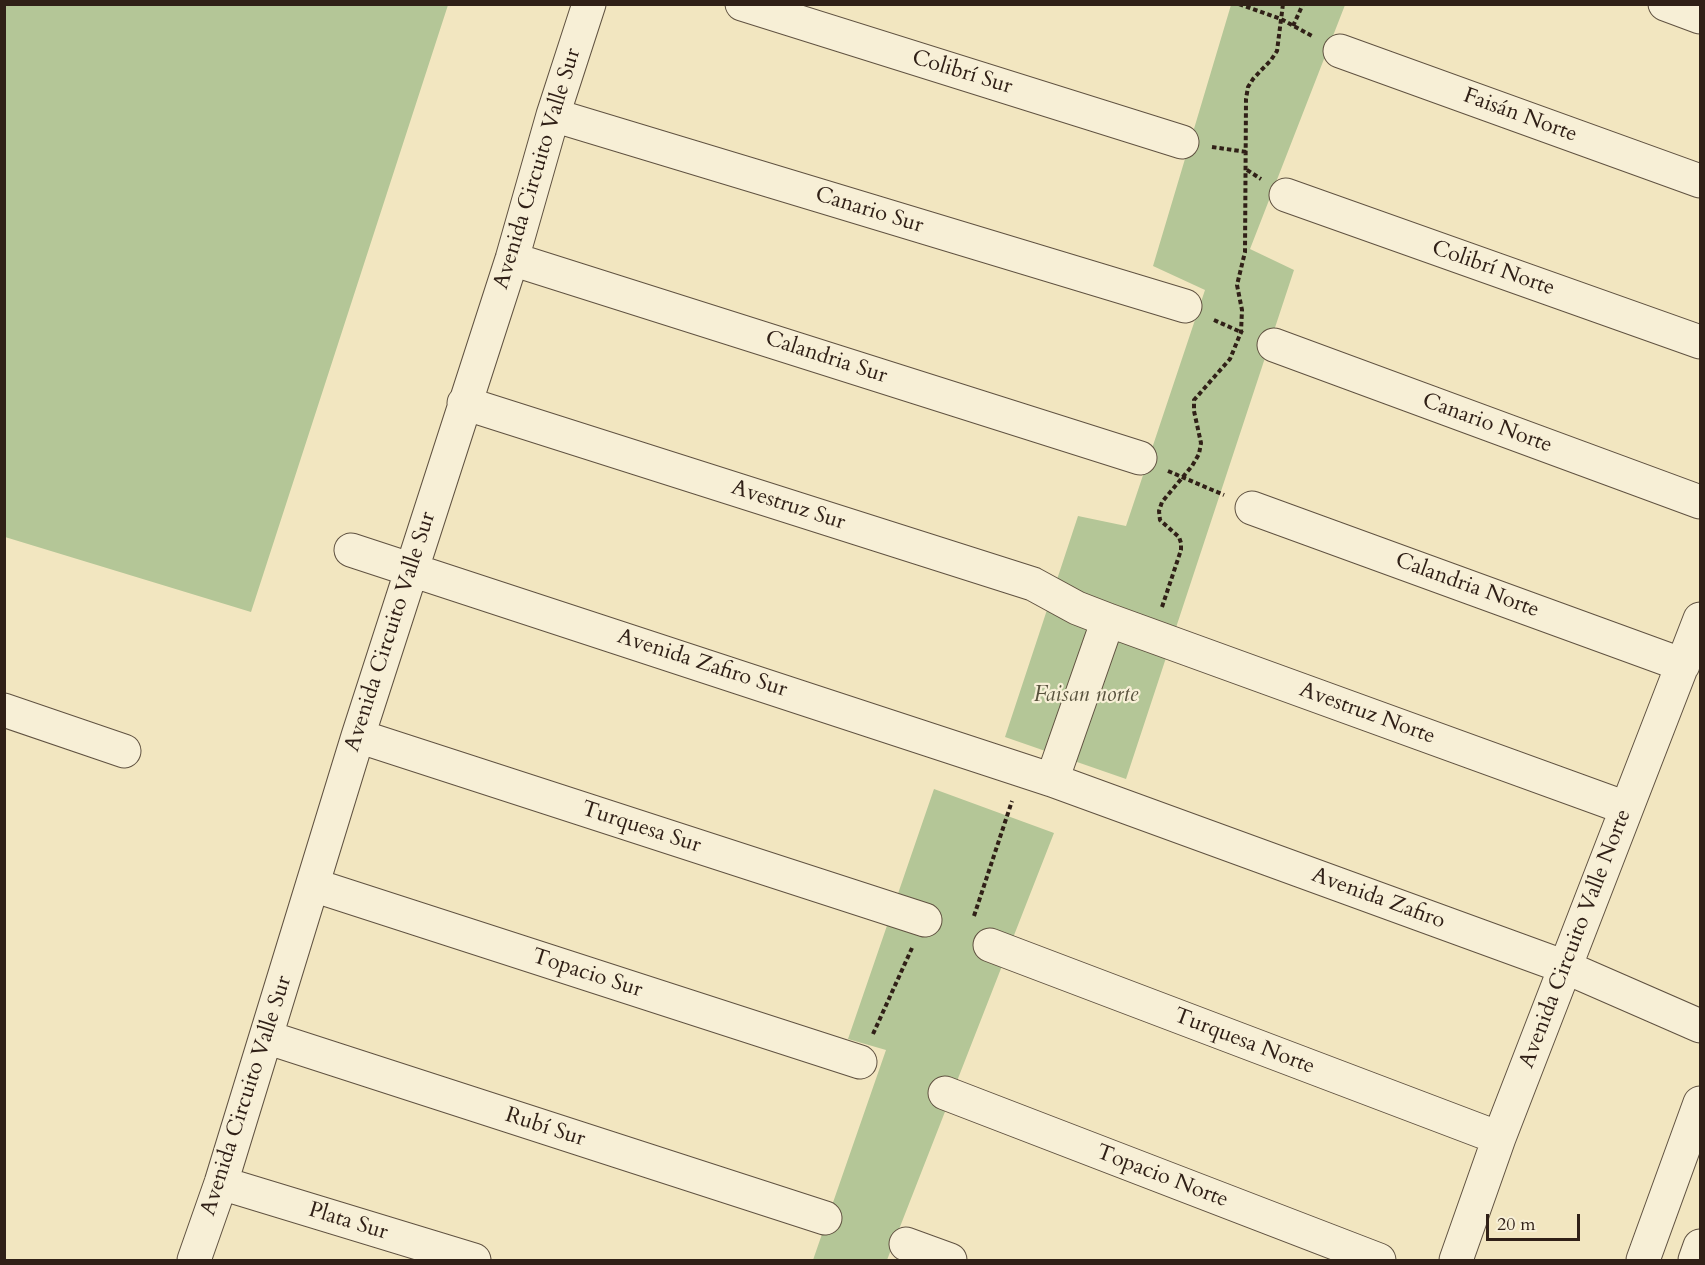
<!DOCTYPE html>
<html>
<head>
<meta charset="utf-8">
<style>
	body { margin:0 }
	#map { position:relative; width:1705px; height:1265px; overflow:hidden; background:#f2e6c0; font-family:Cardo,serif }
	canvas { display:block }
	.frame { position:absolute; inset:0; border:6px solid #302017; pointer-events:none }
	.scale { position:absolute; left:1486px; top:1214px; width:94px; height:27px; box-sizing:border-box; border:3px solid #302017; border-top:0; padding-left:8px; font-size:18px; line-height:21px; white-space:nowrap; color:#302017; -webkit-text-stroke:4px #f7efd6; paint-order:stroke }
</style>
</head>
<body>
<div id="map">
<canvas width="1705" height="1265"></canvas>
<div class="frame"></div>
<div class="scale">20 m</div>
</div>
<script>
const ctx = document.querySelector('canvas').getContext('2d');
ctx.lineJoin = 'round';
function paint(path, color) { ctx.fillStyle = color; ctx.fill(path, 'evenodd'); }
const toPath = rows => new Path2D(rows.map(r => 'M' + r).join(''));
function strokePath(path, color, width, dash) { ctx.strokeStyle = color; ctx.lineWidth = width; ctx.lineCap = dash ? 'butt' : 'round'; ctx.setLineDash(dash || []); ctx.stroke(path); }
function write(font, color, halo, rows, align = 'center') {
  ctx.font = font + ' Cardo,serif'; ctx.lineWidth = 4.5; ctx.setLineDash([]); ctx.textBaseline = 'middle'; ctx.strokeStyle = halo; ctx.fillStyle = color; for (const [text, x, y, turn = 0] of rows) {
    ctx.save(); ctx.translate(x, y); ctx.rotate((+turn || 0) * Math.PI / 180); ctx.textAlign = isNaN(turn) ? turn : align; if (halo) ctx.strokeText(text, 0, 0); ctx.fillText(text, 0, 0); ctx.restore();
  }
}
paint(toPath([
	[4,5,448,5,251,612,5,537],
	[1231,5,1345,5,1250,249,1294,270,1126,779,1005,737,1078,516,1126,526,1205,290,1153,266],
	[934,789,1054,833,887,1260,813,1260,886,1050,848,1039]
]), '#b4c697');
const street = toPath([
	[742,4,1182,142],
	[1665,4,1700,17],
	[1340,51,1700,181],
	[553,115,1185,306],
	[1286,195,1700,342],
	[512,259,1140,458],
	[1274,345,1700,502],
	[464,403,1033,584,1077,608,1108,620,1626,808],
	[1252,508,1683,665],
	[351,550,1052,780,1565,967,1700,1026],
	[4,710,124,751],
	[358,736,925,920],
	[1052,780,1108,620],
	[313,885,860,1062],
	[990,945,1499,1138],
	[266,1037,825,1218],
	[945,1093,1379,1260],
	[221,1183,474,1260],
	[906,1244,950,1260],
	[194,1260,221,1183,358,736,512,259,553,115,589,4],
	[1456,1260,1499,1138,1700,619],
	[1643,1260,1700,1103],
	[1695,1260,1700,1246]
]);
strokePath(street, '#605241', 35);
strokePath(toPath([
	[1239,4,1281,19,1312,36],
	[1293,26,1303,4],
	[1212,147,1247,152],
	[1247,170,1261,179],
	[1214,320,1243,333],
	[1168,471,1224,495],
	[1162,607,1181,550,1181,543,1179,537,1160,520,1159,511,1162,502,1192,466,1199,454,1201,443,1194,411,1194,400,1230,359,1241,332,1242,310,1237,285,1245,252,1246,99,1248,87,1253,79,1271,60,1277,51,1283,4],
	[974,916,1012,801],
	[873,1034,912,948]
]), '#302017', 4, [4.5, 3]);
strokePath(street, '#f7efd6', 33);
write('22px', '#302017', '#f7efd6', [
	["Colibrí Sur",962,73,17],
	["Faisán Norte",1520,116,20],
	["Avenida Circuito Valle Sur",538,169,-73],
	["Canario Sur",869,211,17],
	["Colibrí Norte",1493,269,19],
	["Calandria Sur",826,358,18],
	["Canario Norte",1487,424,20],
	["Avestruz Sur",788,506,18],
	["Calandria Norte",1467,586,20],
	["Avenida Circuito Valle Sur",391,632,-72],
	["Avenida Zafiro Sur",702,664,18],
	["Avestruz Norte",1367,714,20],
	["Turquesa Sur",641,828,18],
	["Avenida Zafiro",1378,899,20],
	["Avenida Circuito Valle Norte",1576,939,-69],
	["Topacio Sur",587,974,18],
	["Turquesa Norte",1244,1042,21],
	["Avenida Circuito Valle Sur",247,1096,-72],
	["Rubí Sur",545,1128,18],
	["Topacio Norte",1162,1177,21],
	["Plata Sur",348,1222,17]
]);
write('italic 22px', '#58523d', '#f7efd6', [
	["Faisan norte",1086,696]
]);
</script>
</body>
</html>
